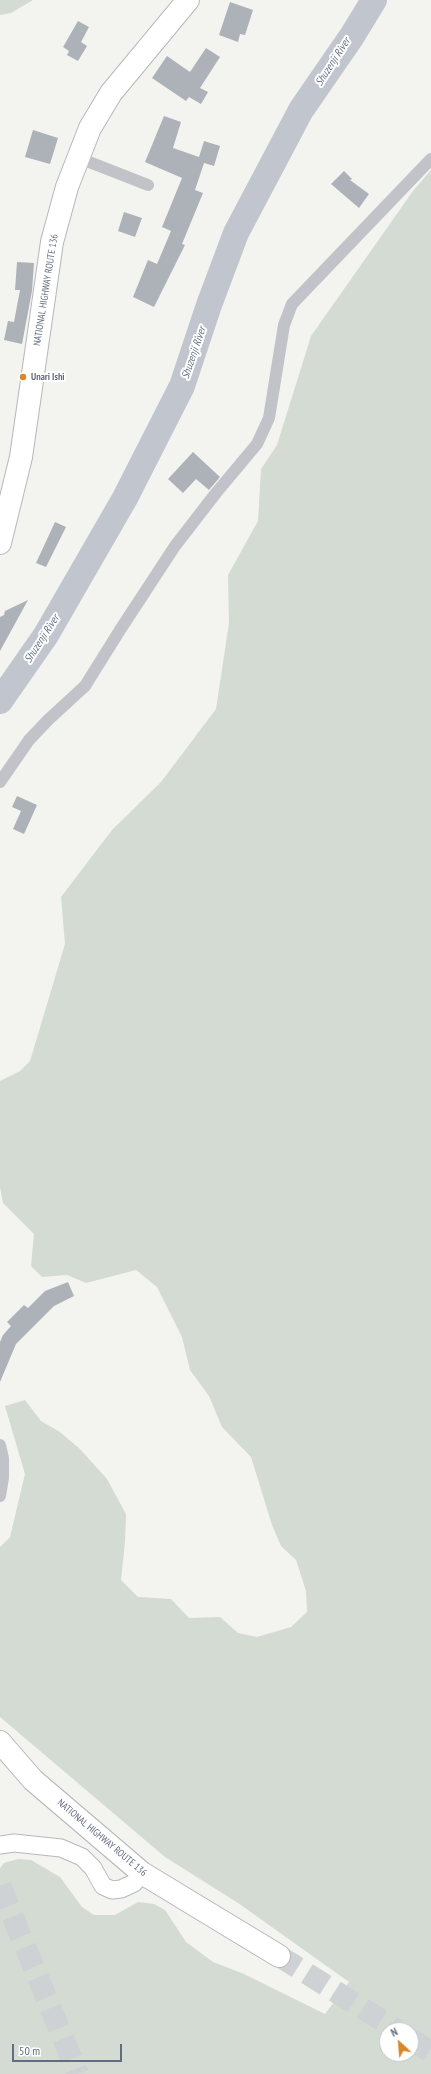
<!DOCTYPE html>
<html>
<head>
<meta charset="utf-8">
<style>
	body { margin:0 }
	#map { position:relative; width:431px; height:2074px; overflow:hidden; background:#f3f4f0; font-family:"PT Sans Narrow",sans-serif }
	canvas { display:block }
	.north { position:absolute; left:379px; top:2022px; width:40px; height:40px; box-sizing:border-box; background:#fff; border:1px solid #c1c4cc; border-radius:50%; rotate:334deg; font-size:11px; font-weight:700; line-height:16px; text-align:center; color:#646c80 }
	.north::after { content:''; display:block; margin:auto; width:14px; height:18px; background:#da872a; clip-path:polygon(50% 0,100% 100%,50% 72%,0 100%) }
	.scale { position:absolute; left:12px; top:2044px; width:110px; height:18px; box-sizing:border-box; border:2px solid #646c80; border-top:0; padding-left:5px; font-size:12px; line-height:14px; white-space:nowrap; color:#646c80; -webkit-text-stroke:3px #fff; paint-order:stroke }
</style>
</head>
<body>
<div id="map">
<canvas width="431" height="2074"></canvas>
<div class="north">N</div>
<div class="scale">50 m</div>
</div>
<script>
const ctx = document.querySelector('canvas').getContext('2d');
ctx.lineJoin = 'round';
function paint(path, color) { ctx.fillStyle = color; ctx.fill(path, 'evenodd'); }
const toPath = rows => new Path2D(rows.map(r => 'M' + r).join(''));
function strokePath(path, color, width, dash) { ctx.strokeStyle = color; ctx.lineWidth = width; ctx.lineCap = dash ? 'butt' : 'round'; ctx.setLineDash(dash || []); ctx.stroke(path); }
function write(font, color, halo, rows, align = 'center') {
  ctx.font = font + ' "PT Sans Narrow",sans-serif'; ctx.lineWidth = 4; ctx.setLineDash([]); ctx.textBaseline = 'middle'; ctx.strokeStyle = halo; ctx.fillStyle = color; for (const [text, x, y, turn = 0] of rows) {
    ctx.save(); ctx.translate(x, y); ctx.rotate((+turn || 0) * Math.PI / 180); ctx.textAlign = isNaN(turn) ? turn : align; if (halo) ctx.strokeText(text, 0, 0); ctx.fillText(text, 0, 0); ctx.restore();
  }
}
paint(toPath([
	[0,0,33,0,11,13,0,15],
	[431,170,431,2074,0,2074,0,1868,4,1863,18,1859,31,1860,60,1877,82,1907,94,1915,115,1915,138,1902,154,1904,165,1910,186,1942,213,1962,244,1974,325,2014,349,1982,238,1903,165,1857,0,1717,0,1547,10,1537,25,1474,5,1406,25,1400,41,1421,60,1432,80,1449,107,1479,126,1514,125,1542,121,1580,138,1597,171,1599,189,1618,220,1617,238,1633,257,1637,291,1627,307,1612,306,1591,296,1560,281,1546,272,1525,251,1457,222,1427,209,1396,190,1370,182,1337,157,1287,136,1270,86,1283,67,1275,42,1277,31,1266,34,1234,3,1203,0,1187,0,1081,20,1071,30,1061,65,944,61,897,112,830,161,782,216,709,229,623,228,575,258,521,261,469,277,445,311,336,413,191],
	[387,2030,411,2030,411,2054,387,2054]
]), '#d3dbd2');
strokePath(toPath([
	[0,701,46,635,125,498,182,386,209,305,236,233,301,110,352,36,374,0]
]), '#c1c6ce', 26);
paint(toPath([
	[230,2,253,10,245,35,240,34,238,42,219,35],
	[78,21,89,27,81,42,87,46,78,61,67,55,69,51,63,47],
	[206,48,220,57,200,88,208,92,201,104,189,97,186,101,152,78,167,56,190,72],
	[164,116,181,122,173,148,199,157,204,141,220,146,214,166,204,163,195,190,203,193,182,244,185,245,154,307,133,297,148,260,157,264,171,231,162,227,182,178,145,162],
	[33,130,58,138,50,164,25,157],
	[344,171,352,179,350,180,369,194,359,208,331,184],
	[124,212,142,218,135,237,118,231],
	[17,262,34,263,32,291,22,344,4,340,8,321,14,322,20,290,15,290],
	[193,452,220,477,209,490,196,479,183,493,168,479],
	[55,522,66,527,46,567,36,563],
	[28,600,0,651,0,617,4,615,5,611],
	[17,796,37,805,24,834,13,829,21,811,12,807],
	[68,1282,74,1296,54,1306,16,1344,0,1382,0,1342,3,1335,11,1326,7,1322,24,1305,28,1308,45,1291]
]), '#adb1b8');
strokePath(toPath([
	[0,1886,78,2074],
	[279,1956,397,2030],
	[411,2039,431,2052]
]), '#cfd2d4', 22, [22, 11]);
const secondary = toPath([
	[0,1845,14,1843,61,1848,82,1857,93,1868,103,1886,112,1890,121,1889,134,1883,142,1873]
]);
const highway = toPath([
	[0,543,21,457,52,242,67,187,90,128,111,93,188,0],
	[0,1742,33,1780,142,1873,279,1956]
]);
strokePath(secondary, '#b6b8be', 19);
strokePath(highway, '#b6b7bb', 24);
strokePath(toPath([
	[79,158,148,185],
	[0,782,29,740,48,720,85,686,120,630,175,546,216,493,257,444,269,418,284,325,292,304,431,159],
	[0,1445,3,1458,3,1478,0,1496]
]), '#c2c3c8', 12);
strokePath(secondary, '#fff', 17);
strokePath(highway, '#fff', 22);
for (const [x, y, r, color] of [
	[23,377,4,"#da872a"]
]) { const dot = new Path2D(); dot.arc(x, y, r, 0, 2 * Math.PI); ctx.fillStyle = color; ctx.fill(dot); strokePath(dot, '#fff', 1.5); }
write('10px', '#646c80', '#fff', [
	["NATIONAL HIGHWAY ROUTE 136",46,290,-81],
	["NATIONAL HIGHWAY ROUTE 136",102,1838,40]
]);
write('bold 10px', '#646c80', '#fff', [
	["Unari Ishi",31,377]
], 'left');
write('italic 11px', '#657385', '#fff', [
	["Shuzenji River",333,62,-57],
	["Shuzenji River",194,353,-71],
	["Shuzenji River",42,639,-57]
]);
</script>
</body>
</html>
